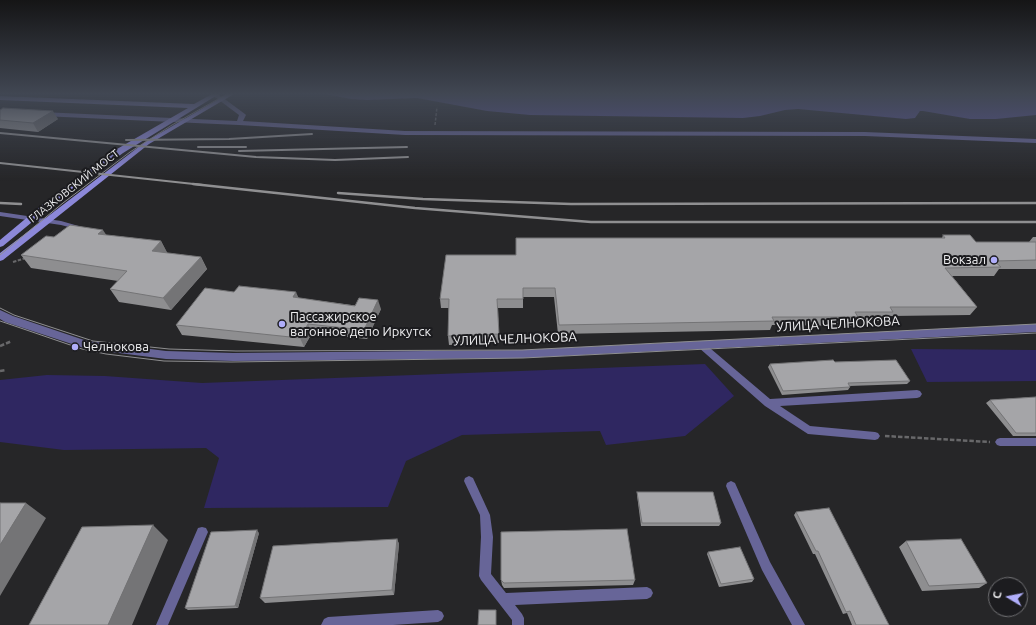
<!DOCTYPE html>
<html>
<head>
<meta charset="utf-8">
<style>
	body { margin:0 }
	#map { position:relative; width:1036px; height:625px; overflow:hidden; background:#262628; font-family:Ubuntu,sans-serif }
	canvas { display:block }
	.north { position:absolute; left:988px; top:577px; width:40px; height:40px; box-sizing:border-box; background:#1c1c1f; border:1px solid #707073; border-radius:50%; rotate:280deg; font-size:11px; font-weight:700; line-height:16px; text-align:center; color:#efeff1 }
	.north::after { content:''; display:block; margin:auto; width:14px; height:18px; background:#b0aefa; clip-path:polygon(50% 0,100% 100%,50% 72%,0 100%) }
</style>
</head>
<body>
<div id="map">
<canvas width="1036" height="625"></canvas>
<div class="north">С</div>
</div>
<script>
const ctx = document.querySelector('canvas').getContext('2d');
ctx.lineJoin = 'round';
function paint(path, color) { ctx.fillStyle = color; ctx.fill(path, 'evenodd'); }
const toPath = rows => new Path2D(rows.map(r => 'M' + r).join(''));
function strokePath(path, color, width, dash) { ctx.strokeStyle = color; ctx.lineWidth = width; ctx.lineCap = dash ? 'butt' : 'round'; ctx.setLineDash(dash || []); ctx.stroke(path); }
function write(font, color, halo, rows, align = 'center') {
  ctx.font = font + ' Ubuntu,sans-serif'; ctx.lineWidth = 4; ctx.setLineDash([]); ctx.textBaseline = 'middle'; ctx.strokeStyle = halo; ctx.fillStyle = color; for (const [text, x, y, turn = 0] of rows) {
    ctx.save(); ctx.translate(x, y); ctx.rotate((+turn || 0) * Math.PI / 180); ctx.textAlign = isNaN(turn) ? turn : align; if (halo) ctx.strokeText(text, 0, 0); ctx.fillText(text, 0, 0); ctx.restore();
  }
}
paint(toPath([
	[911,349,1036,350,1036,381,927,382],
	[705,364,734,396,685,436,606,445,600,431,462,435,406,461,388,507,204,508,219,458,206,448,64,450,0,442,0,380,47,375,105,376,202,383]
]), '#2f2761');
paint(toPath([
	[324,94,1036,94,1036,115,996,119,970,119,923,111,920,111,915,118,906,119,798,109,785,110,760,116,743,118,530,115,487,111,417,98,367,100,351,99]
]), '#5b559e');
strokePath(toPath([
	[435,125,437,107]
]), '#68686a', 1.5, [3, 1.5]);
strokePath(toPath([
	[13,262,26,258]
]), '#68686a', 2, [3.5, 1.5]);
strokePath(toPath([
	[0,346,12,341],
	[0,371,6,370],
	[885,436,990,442]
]), '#68686a', 2.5, [4.5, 2]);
paint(toPath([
	[0,212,61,221,82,227,83,228,80,230,61,225,0,216,0,212],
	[701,342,704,343,770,399,917,390,920,391,922,394,920,397,917,398,780,406,810,426,875,432,878,433,880,436,878,439,875,440,808,434,765,406,698,347,697,345,698,343,701,342],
	[1000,438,1036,438,1036,446,1000,446,997,445,995,442,997,439,1000,438],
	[469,476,473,478,490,515,493,537,491,574,506,593,647,587,651,589,653,593,651,597,647,599,515,605,522,614,524,618,524,625,512,625,512,620,481,580,479,576,481,537,480,515,464,481,465,478,469,476],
	[731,481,735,483,770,562,805,625,792,625,762,570,726,486,727,483,731,481],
	[202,527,206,528,208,532,168,625,156,625,198,528,202,527],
	[438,610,442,612,444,616,442,620,438,622,393,625,321,625,324,619,328,617,438,610]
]), '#676598');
paint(toPath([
	[211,94,218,94,245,114,246,115,243,121,405,131,865,132,1036,139,1036,143,865,136,405,135,239,125,42,116,39,114,42,112,237,121,239,115,211,94]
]), '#676598');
paint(toPath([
	[0,310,13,316,87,341,166,351,233,353,522,350,1036,324,1036,332,522,358,233,361,166,359,87,349,5,322,0,319,0,310]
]), '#676598');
paint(toPath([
	[212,94,219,94,123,153,54,204,3,246,0,247,0,240,48,200,117,149,188,108,0,100,0,96,194,104,212,94],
	[227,94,234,94,149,144,3,260,0,261,0,253,145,142,227,94]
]), '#8c88d9');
strokePath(toPath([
	[0,255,63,203,130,152,172,125,227,94],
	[0,308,14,315,93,341,169,349,236,351,522,350,1036,324],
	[0,321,82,349,106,354,164,361,231,362,523,358,1036,333]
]), '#8f8f91', 1);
strokePath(toPath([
	[0,133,256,157,335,160,408,157],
	[126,140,229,139,312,134],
	[198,147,246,147],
	[239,151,407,147],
	[0,163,203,185]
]), '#8f8f91', 2);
strokePath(toPath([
	[193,184,415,208,591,222,1036,222],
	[338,193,423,199,571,204,1036,203],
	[0,203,21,204]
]), '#8f8f91', 2.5);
paint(toPath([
	[0,110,58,119,38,132,0,128],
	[107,235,161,241,167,253,201,257,207,269,171,310,119,302,110,289,118,281,31,268,21,255,54,237],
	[943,235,976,242,1029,242,1033,237,1036,237,1036,269,999,269,994,276,952,276,977,307,970,315,891,316,888,321,855,321,852,326,772,325,770,330,558,334,554,297,523,297,523,308,498,308,499,343,449,345,448,336,449,308,441,308,440,299,516,255,942,238],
	[234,292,299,298,381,309,367,339,312,333,304,347,182,335,176,325],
	[835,362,910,381,907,384,849,386,850,387,848,390,782,395,768,367,770,364],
	[1036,397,1036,436,1013,436,986,403,990,400],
	[637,492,721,523,719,526,641,526,637,495],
	[796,512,889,625,852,625,847,613,843,614,815,554,813,554,794,515],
	[259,533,238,608,188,610,185,608],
	[397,539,399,544,394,595,265,603,260,598],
	[906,541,987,583,979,588,922,591,899,547],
	[708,552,754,579,752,582,719,587,707,554],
	[501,580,635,580,633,585,504,588,502,585]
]), '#8e8e90');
paint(toPath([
	[53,111,58,119,38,132,33,123],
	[103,230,111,242,98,234],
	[161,241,168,254,152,251],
	[201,257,207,269,171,310,163,298],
	[296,292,300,301,293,297],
	[378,300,381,309,367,339,364,330],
	[308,324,312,333,304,347,300,338],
	[26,503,46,518,0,596,0,545],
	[153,525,168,540,132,625,108,625],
	[257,530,259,533,238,608,235,606],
	[397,539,399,544,394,595,392,590]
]), '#747476');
const building = toPath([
	[3,108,53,111,33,123,0,120,0,110,3,108],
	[70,225,103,230,98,234,161,241,152,251,201,257,163,298,110,289,127,271,21,255,46,236,54,237,70,225],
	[943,235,970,235,976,242,1036,242,1036,260,994,261,1001,267,945,268,977,307,890,307,893,312,855,312,858,317,772,317,774,321,559,325,555,288,523,288,523,299,497,299,499,334,448,336,449,299,440,299,446,255,516,255,516,238,945,238,943,235],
	[239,286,296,292,293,297,355,306,359,298,378,300,364,330,308,324,300,338,176,325,205,288,234,292,239,286],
	[833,360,835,362,896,360,910,381,848,383,850,387,783,391,770,364,833,360],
	[1036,397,1036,433,1016,433,990,400,1036,397],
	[637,492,713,492,721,523,642,523,637,492],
	[0,503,26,503,0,545,0,503],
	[829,508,889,625,856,625,850,611,846,612,818,551,816,551,796,512,829,508],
	[153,525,108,625,29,625,82,527,153,525],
	[627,529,635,580,504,583,501,580,501,532,627,529],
	[257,530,235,606,185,608,211,532,257,530],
	[397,539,392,590,260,598,273,546,397,539],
	[961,539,987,583,929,586,906,541,961,539],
	[740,547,754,579,721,584,708,552,740,547],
	[479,610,496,610,496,625,478,625,479,610]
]);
paint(building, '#a5a5a8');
strokePath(building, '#747476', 1);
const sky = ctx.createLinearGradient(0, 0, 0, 181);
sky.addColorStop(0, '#151516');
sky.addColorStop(0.52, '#414753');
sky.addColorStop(1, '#41475300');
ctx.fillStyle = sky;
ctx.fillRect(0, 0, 1036, 181);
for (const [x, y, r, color] of [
	[994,260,4,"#b0aefa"],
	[282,324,4,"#b0aefa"],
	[75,347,4,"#b0aefa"]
]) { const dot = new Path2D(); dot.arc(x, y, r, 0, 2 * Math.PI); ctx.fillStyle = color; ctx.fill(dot); strokePath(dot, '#1c1c1f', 1.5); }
write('11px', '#efeff1', '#1c1c1f', [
	["ГЛАЗКОВСКИЙ МОСТ",74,186,-38]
]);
write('13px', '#efeff1', '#1c1c1f', [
	["Вокзал",986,260,"right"],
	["Пассажирское",290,317],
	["вагонное депо Иркутск",290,332],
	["Челнокова",83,347]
], 'left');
write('13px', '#efeff1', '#1c1c1f', [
	["УЛИЦА ЧЕЛНОКОВА",838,324,-3],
	["УЛИЦА ЧЕЛНОКОВА",515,339,-2]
]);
</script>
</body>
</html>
